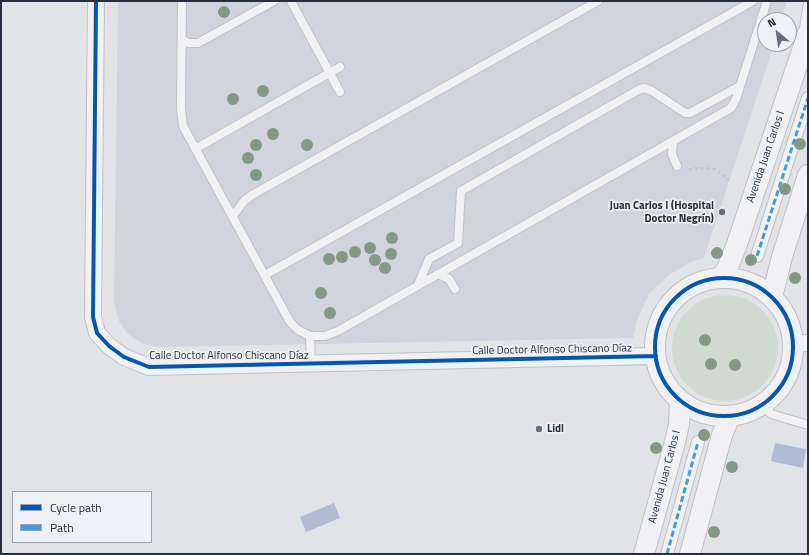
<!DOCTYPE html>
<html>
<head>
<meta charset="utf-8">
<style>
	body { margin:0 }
	#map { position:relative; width:809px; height:555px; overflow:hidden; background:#e1e3e7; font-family:"Titillium Web",sans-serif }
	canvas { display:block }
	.frame { position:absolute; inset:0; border:2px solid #272e40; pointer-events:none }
	.legend { position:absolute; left:12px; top:491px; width:140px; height:52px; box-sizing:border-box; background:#eef1f6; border:1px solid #9ea3ad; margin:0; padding:5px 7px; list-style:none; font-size:12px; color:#272e40 }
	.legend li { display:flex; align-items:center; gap:8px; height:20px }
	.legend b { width:20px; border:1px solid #9ea3ad }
	.north { position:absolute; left:757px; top:12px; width:40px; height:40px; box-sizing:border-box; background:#eef1f6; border:1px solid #9ea3ad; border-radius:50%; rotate:331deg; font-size:11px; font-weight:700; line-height:16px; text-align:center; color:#272e40 }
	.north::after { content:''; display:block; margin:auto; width:14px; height:18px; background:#686d7a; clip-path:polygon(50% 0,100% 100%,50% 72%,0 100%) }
</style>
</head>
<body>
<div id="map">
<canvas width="809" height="555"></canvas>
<div class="frame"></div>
<ul class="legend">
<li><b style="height:5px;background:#0057b8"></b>Cycle path</li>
<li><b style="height:5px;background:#3d9de3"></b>Path</li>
</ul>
<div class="north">N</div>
</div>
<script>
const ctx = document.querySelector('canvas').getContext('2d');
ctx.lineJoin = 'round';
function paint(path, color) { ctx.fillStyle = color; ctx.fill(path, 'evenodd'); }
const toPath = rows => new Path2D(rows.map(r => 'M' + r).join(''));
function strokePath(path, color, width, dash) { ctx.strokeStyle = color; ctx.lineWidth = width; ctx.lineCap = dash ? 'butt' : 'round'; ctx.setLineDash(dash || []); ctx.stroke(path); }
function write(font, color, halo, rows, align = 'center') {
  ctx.font = font + ' "Titillium Web",sans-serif'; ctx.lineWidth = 3.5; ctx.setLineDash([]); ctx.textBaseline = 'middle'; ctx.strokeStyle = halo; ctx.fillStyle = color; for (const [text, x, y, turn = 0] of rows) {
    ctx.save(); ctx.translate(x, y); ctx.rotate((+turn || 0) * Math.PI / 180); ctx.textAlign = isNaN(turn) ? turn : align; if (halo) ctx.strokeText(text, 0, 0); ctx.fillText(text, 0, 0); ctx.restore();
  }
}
paint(toPath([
	[118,1,787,1,781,20,765,20,765,44,774,44,704,258,691,262,669,275,649,294,637,320,633,338,158,347,141,343,128,334,119,321,114,303]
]), '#d1d4dc');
paint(toPath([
	'672 348a53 53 0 1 1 106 0a53 53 0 1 1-106 0Z'
]), '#d0dad2');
paint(toPath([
	[775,443,806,449,803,468,771,461],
	[334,503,340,518,306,532,300,517]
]), '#afbcd3');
const service = toPath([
	[182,1,181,108,183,126,290,322,298,330,310,336,325,336,338,331,731,108,736,99,767,1],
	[291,1,340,92],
	[803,34,808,3],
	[182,39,188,43,198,43,274,1],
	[673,142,672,154,677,166],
	[195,149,340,67],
	[233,216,244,201,252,195,598,1],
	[438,274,449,279,455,289],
	[265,275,753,1],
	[418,285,429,259,458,243,461,191,640,89,645,88,652,91,685,113,690,113,740,86],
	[310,336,311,364],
	[763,404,771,414,808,425]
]);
const pedestrian = toPath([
	[757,256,808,98],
	[667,554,698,442]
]);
const minor = toPath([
	[96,1,93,317,97,333,109,346,124,357,149,367,656,356],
	[794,344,808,343]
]);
const tertiary = toPath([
	[720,278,727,269,737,244,808,33],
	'655 347a69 69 0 1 1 138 0a69 69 0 1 1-138 0Z',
	[772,297,782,257,808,175],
	[644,554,675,442,679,424,680,400],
	[690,554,722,435,730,416]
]);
strokePath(service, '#bec0c4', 10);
strokePath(pedestrian, '#bec0c4', 14);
strokePath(minor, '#bec0c4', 18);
strokePath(tertiary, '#bec0c4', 22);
strokePath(toPath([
	[689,170,694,168,715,169,729,180]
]), '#c3c4ca', 2.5, [3, 3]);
strokePath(service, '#f1f1f3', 8);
strokePath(pedestrian, '#f1f1f3', 12);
strokePath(minor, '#f1f1f3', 16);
strokePath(tertiary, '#f1f1f3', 20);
strokePath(toPath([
	[757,256,808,98],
	[667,554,698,442]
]), '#3d9de3', 3, [6, 3]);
strokePath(toPath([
	[96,1,93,317,97,333,109,346,124,357,149,367,656,356],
	'655 347a69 69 0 1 1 138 0a69 69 0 1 1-138 0Z'
]), '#0057b8', 4);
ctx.fillStyle = '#849985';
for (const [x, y] of [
	[224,12],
	[263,91],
	[233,99],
	[273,134],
	[800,144],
	[256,145],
	[307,145],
	[248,158],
	[256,175],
	[785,189],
	[392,238],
	[370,248],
	[355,252],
	[717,253],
	[391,254],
	[342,257],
	[329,259],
	[375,260],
	[751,260],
	[385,268],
	[795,278],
	[321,293],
	[330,313],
	[705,340],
	[711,364],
	[735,365],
	[704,435],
	[656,448],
	[732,467],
	[714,532]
]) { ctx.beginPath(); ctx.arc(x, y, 6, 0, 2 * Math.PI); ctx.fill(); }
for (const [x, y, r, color] of [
	[722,212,4,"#686d7a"],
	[539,429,4,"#686d7a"]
]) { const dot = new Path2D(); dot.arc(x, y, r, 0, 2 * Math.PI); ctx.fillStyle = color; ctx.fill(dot); strokePath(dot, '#eef1f6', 1.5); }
write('11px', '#272e40', '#eef1f6', [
	["Avenida Juan Carlos I",766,157,-71],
	["Calle Doctor Alfonso Chiscano Díaz",552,350,-1],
	["Calle Doctor Alfonso Chiscano Díaz",229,356],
	["Avenida Juan Carlos I",665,477,-75]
]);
write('bold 11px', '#272e40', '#eef1f6', [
	["Juan Carlos I (Hospital",714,206],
	["Doctor Negrín)",714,219],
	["Lidl",547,429,"left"]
], 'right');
</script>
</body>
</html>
